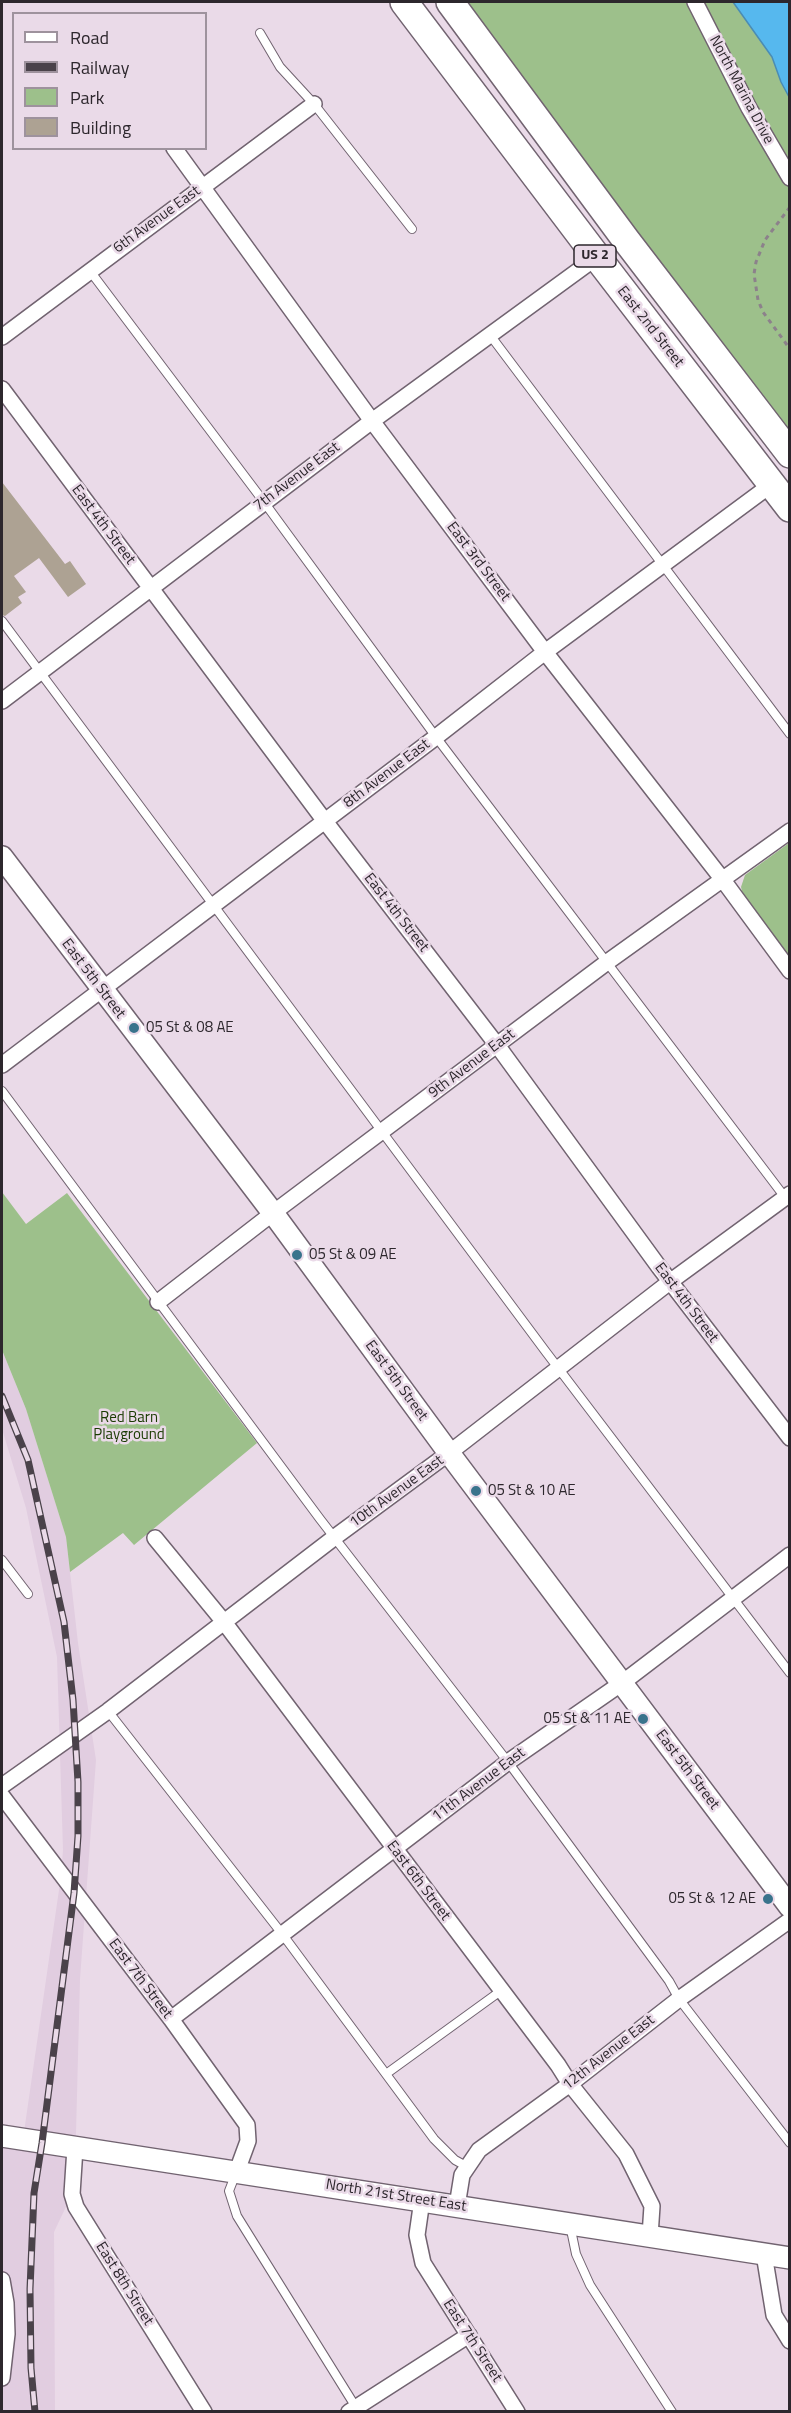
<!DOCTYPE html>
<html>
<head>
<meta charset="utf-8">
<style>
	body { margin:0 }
	#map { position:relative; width:791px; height:2413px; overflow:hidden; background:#eadae8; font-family:"Titillium Web",sans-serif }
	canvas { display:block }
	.frame { position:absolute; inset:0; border:3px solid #2d272d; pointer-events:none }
	.legend { position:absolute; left:12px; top:12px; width:195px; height:138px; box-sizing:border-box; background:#eadae8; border:2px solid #9e929d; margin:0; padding:8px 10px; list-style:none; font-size:18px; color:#2d272d }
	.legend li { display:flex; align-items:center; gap:12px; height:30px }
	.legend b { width:30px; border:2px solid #9e929d }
</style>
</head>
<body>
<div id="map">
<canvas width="791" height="2413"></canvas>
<div class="frame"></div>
<ul class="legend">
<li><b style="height:8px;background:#fff"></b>Road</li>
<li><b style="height:8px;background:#4a424a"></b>Railway</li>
<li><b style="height:16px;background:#9dc08b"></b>Park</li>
<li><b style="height:16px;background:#ada293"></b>Building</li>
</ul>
</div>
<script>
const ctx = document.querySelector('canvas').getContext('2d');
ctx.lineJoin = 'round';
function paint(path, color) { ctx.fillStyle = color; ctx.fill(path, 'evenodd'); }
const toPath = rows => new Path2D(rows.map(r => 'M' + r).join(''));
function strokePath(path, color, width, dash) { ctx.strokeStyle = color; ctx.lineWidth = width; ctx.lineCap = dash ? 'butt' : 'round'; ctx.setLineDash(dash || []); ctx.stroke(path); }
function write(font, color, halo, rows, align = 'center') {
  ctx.font = font + ' "Titillium Web",sans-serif'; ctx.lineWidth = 5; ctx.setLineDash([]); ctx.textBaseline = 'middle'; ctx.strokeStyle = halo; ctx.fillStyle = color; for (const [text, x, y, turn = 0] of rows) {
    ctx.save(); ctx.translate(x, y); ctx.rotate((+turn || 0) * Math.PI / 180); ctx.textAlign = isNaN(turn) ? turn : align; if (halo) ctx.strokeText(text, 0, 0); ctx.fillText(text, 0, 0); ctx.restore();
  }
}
paint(toPath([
	[2,1350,26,1409,66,1537,78,1643,96,1760,80,1979,76,2133,72,2194,54,2232,55,2411,2,2411,2,2136,23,2139,61,1876,63,1850,57,1657,26,1508,2,1429]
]), '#e1cde0');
paint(toPath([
	[459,2,789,2,789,441],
	[789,843,789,959,743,895,741,887,745,875],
	[2,1192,26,1224,67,1193,257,1443,134,1545,123,1533,70,1572,66,1537,26,1409,2,1350]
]), '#9dc08b');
const water = toPath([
	[733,2,789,2,789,97,781,82,772,57,733,2]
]);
paint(water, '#56b8ee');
strokePath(water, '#4a8cb4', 1.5);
paint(toPath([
	[2,482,65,564,70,561,86,584,68,597,39,558,14,576,26,592,18,597,22,603,5,616,2,615]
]), '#ada293');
const lane = toPath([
	[260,33,280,67,314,104,412,229],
	[90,271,264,502,436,737,787,1200],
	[490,335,790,734],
	[2,621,546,1352,790,1673],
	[2,1091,320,1519,508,1762,669,1981,679,1999,790,2143],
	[2,1560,28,1594],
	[108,1711,283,1935,434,2139,455,2160,466,2166],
	[386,2074,502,1990],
	[236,2173,229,2191,237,2216,357,2409],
	[570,2225,576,2254,590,2285,672,2412]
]);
const street = toPath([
	[695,2,749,108,790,178],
	[174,148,372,421,545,652,723,880,790,971],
	[2,337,314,104],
	[2,389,324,820,497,1045,659,1267,790,1438],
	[2,701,372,421,597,257],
	[2,1065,436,737,545,652,772,484],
	[158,1302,273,1213,606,963,790,831],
	[155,1538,224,1622,558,2065,570,2084,626,2154,652,2206,650,2236],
	[2,1786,108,1711,335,1537,449,1453,671,1281,790,1194],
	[2,1796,171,2019,247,2125,248,2141,237,2171],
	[171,2019,508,1762,622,1683,790,1555],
	[75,2148,72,2194,76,2207,204,2412],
	[422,2200,417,2235,423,2263,517,2412],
	[457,2206,462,2175,479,2150,570,2084,679,1999,790,1920],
	[764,2254,774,2315,790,2341],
	[2,2280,6,2303,7,2334,2,2378],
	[349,2412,469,2335]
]);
const secondary = toPath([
	[2,857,273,1213,449,1453,790,1907],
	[2,2136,790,2258]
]);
const highway = toPath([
	[404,2,597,257,790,508],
	[450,2,626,240,790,454]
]);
strokePath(lane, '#716370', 10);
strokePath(street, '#716370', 18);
strokePath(secondary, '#716370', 24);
strokePath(highway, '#716370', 30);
strokePath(toPath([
	[790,207,765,240,756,262,754,274,758,300,763,312,790,349]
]), '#8c818b', 3, [4.5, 4.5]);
strokePath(lane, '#fff', 8);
strokePath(street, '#fff', 15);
strokePath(secondary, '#fff', 21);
strokePath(highway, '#fff', 27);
const rail = toPath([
	[2,1396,28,1460,64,1622,73,1700,78,1782,78,1836,74,1893,42,2143,34,2193,30,2289,31,2368,35,2412]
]);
strokePath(rail, '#4a424a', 7);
strokePath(rail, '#eadae8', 4.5, [14]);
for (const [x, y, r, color] of [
	[134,1028,6,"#39738c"],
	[297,1255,6,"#39738c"],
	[476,1491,6,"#39738c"],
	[643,1719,6,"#39738c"],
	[768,1899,6,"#39738c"]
]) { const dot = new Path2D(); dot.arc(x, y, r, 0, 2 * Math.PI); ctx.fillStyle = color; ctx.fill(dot); strokePath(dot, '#eadae8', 2); }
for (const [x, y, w] of [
	[595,256,42]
]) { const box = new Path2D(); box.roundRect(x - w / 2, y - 11, w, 22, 4.5); ctx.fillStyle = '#eadae8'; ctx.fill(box); strokePath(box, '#2d272d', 1.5); }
write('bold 14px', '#2d272d', null, [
	["US 2",595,256]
]);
write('15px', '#2d272d', '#eadae8', [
	["North Marina Drive",741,90,62],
	["6th Avenue East",157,220,-36],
	["East 2nd Street",650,327,52],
	["7th Avenue East",297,477,-37],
	["East 4th Street",103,525,53],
	["East 3rd Street",478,562,53],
	["8th Avenue East",387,774,-37],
	["East 4th Street",396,913,52],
	["East 5th Street",93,979,53],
	["9th Avenue East",472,1064,-37],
	["East 4th Street",686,1303,53],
	["East 5th Street",396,1381,54],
	["10th Avenue East",397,1492,-36],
	["East 5th Street",687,1770,53],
	["11th Avenue East",479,1785,-37],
	["East 6th Street",418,1881,53],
	["East 7th Street",140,1979,53],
	["12th Avenue East",609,2053,-38],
	["North 21st Street East",396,2196,9],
	["East 8th Street",124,2284,58],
	["East 7th Street",472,2341,57]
]);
write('15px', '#2d272d', '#eadae8', [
	["05 St & 08 AE",146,1028],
	["05 St & 09 AE",309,1255],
	["05 St & 10 AE",488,1491],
	["05 St & 11 AE",631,1719,"right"],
	["05 St & 12 AE",756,1899,"right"]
], 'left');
write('15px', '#1a3b02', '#eadae8', [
	["Red Barn",129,1418],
	["Playground",129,1435]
]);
</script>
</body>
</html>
